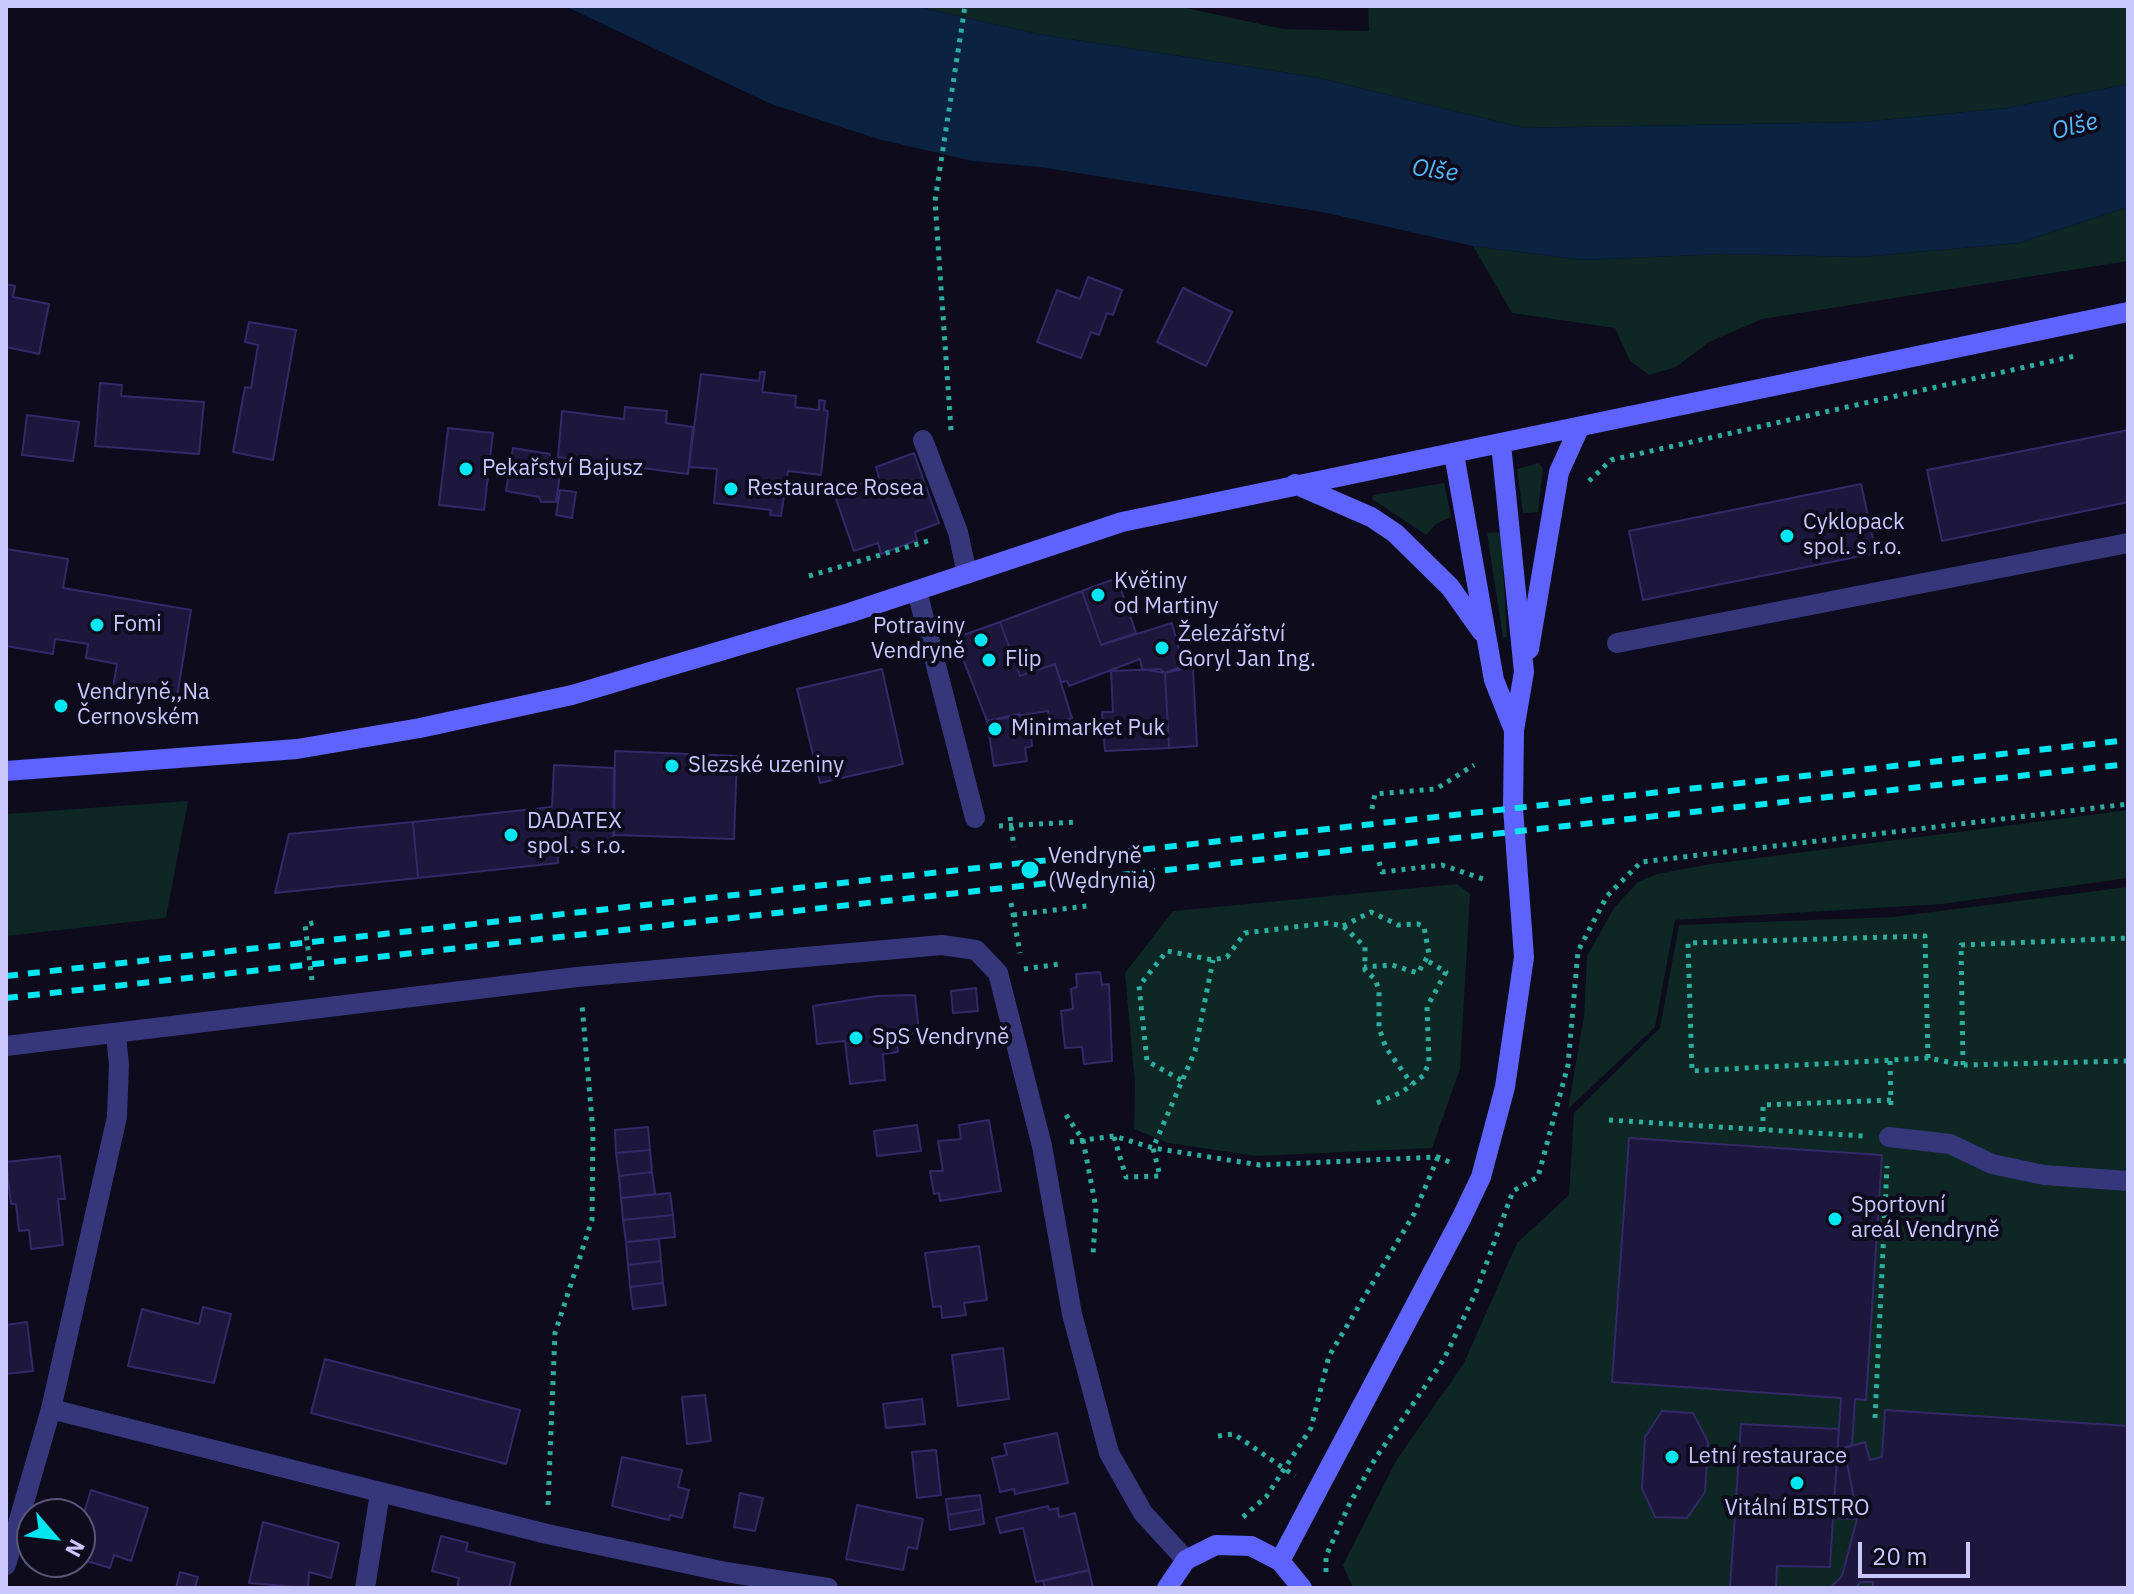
<!DOCTYPE html>
<html>
<head>
<meta charset="utf-8">
<style>
	body { margin:0 }
	#map { position:relative; width:2134px; height:1594px; overflow:hidden; background:#0d0b1c; font-family:"IBM Plex Sans",sans-serif }
	canvas { display:block }
	.frame { position:absolute; inset:0; border:8px solid #cac7ff; pointer-events:none }
	.north { position:absolute; left:16px; top:1498px; width:80px; height:80px; box-sizing:border-box; background:#0d0b1c; border:2px solid #595677; border-radius:50%; rotate:118deg; font-size:22px; font-weight:700; line-height:32px; text-align:center; color:#cac7ff }
	.north::after { content:''; display:block; margin:auto; width:28px; height:36px; background:#01e6f1; clip-path:polygon(50% 0,100% 100%,50% 72%,0 100%) }
	.scale { position:absolute; left:1858px; top:1542px; width:112px; height:36px; box-sizing:border-box; border:4px solid #cac7ff; border-top:0; padding-left:10px; font-size:24px; line-height:28px; white-space:nowrap; color:#cac7ff; -webkit-text-stroke:6px #0d0b1c; paint-order:stroke }
</style>
</head>
<body>
<div id="map">
<canvas width="2134" height="1594"></canvas>
<div class="frame"></div>
<div class="north">N</div>
<div class="scale">20 m</div>
</div>
<script>
const ctx = document.querySelector('canvas').getContext('2d');
ctx.lineJoin = 'round';
function paint(path, color) { ctx.fillStyle = color; ctx.fill(path, 'evenodd'); }
const toPath = rows => new Path2D(rows.map(r => 'M' + r).join(''));
function strokePath(path, color, width, dash) { ctx.strokeStyle = color; ctx.lineWidth = width; ctx.lineCap = dash ? 'butt' : 'round'; ctx.setLineDash(dash || []); ctx.stroke(path); }
function write(font, color, halo, rows, align = 'center') {
  ctx.font = font + ' "IBM Plex Sans",sans-serif'; ctx.lineWidth = 8; ctx.setLineDash([]); ctx.textBaseline = 'middle'; ctx.strokeStyle = halo; ctx.fillStyle = color; for (const [text, x, y, turn = 0] of rows) {
    ctx.save(); ctx.translate(x, y); ctx.rotate((+turn || 0) * Math.PI / 180); ctx.textAlign = isNaN(turn) ? turn : align; if (halo) ctx.strokeText(text, 0, 0); ctx.fillText(text, 0, 0); ctx.restore();
  }
}
paint(toPath([
	[915,6,1177,6,1283,29,1369,31,1368,6,2128,6,2128,84,2007,108,1862,122,1524,128,1315,77,1038,34],
	[2128,207,2128,261,1762,319,1709,342,1676,367,1649,375,1630,361,1615,328,1512,313,1473,246,1582,260,1722,254,1861,257,2019,243],
	[1539,463,1543,469,1538,512,1523,513,1517,469],
	[1444,483,1451,517,1436,524,1426,535,1372,499,1373,495],
	[1501,532,1507,637,1503,638,1487,533],
	[188,801,166,918,6,936,6,814],
	[2128,810,2128,878,1942,904,1675,920,1655,1027,1568,1109,1584,1016,1587,956,1614,908,1638,882,1657,874,1711,864],
	[1457,884,1470,894,1460,1069,1432,1148,1257,1156,1168,1143,1134,1129,1135,1085,1125,973,1173,911],
	[2128,887,2128,1588,1353,1588,1343,1565,1396,1461,1464,1363,1517,1243,1569,1195,1574,1113,1660,1028,1679,925,1893,917]
]), '#0e2624');
paint(toPath([
	[565,6,915,6,1038,34,1315,77,1524,128,1862,122,2007,108,2128,84,2128,207,2019,243,1861,257,1722,254,1582,260,1473,246,1322,212,1040,167,972,161,878,139,771,104]
]), '#0b2240');
const building = toPath([
	[1088,277,1122,290,1113,315,1107,313,1099,335,1091,332,1081,358,1037,342,1057,290,1080,299,1088,277],
	[6,284,15,286,13,297,49,304,39,354,6,347,6,284],
	[1183,288,1232,312,1206,366,1157,342,1183,288],
	[249,322,296,330,273,460,233,452,245,387,251,388,258,345,245,342,249,322],
	[760,372,765,372,762,392,796,396,795,407,819,410,819,400,825,401,824,410,828,411,821,475,788,471,781,516,770,515,771,510,714,503,717,469,689,467,701,374,759,381,760,372],
	[100,383,122,385,121,396,204,402,199,454,95,446,100,383],
	[625,407,667,411,666,423,693,427,688,474,558,457,562,411,624,419,625,407],
	[27,415,79,422,73,461,22,455,27,415],
	[448,428,493,433,484,510,439,505,448,428],
	[2128,430,2128,502,1942,541,1927,470,2128,430],
	[513,448,550,454,548,469,560,474,556,502,541,502,539,497,506,491,513,448],
	[914,453,939,523,915,532,917,540,881,554,878,543,854,551,834,493,879,477,876,467,914,453],
	[1861,484,1876,553,1643,600,1629,531,1861,484],
	[560,490,576,492,572,518,556,515,560,490],
	[6,549,68,559,63,588,191,610,177,697,111,699,117,664,86,658,88,644,55,639,53,654,6,646,6,549],
	[1117,578,1136,633,1101,645,1082,591,1117,578],
	[1082,591,1101,645,1172,623,1184,669,1165,673,1142,669,1140,659,1069,686,1067,681,1061,682,1055,664,1020,676,1000,622,1082,591],
	[1000,622,1020,676,1055,664,1072,718,1050,726,1048,711,987,721,955,638,1000,622],
	[1178,668,1193,668,1197,746,1169,748,1165,673,1178,668],
	[882,669,903,764,820,783,797,689,882,669],
	[1160,669,1165,673,1169,748,1105,751,1102,712,1113,712,1111,671,1160,669],
	[1020,714,1023,735,1031,734,1032,746,1025,748,1027,761,994,766,987,721,1020,714],
	[615,751,737,756,734,839,614,835,615,751],
	[554,765,614,768,613,849,557,847,558,863,418,878,413,822,552,807,554,765],
	[413,822,418,878,275,893,289,834,413,822],
	[1100,972,1102,985,1109,984,1112,1061,1084,1064,1082,1047,1065,1048,1061,1011,1073,1009,1071,989,1077,987,1076,974,1100,972],
	[976,988,978,1011,953,1013,951,991,976,988],
	[915,995,919,1032,896,1035,898,1052,883,1054,885,1080,850,1084,845,1041,817,1044,813,1006,877,996,915,995],
	[989,1120,1001,1191,940,1201,939,1193,934,1194,930,1171,943,1171,938,1141,961,1139,959,1125,989,1120],
	[917,1125,921,1151,877,1156,874,1131,917,1125],
	[648,1127,650,1150,616,1153,615,1130,648,1127],
	[1629,1138,1882,1155,1866,1400,1855,1399,1852,1445,1844,1448,1855,1504,1834,1504,1841,1398,1612,1382,1629,1138],
	[650,1150,652,1172,619,1176,616,1153,650,1150],
	[60,1156,65,1199,58,1199,63,1245,31,1249,29,1230,19,1231,16,1204,11,1204,6,1162,60,1156],
	[652,1172,655,1194,621,1198,619,1176,652,1172],
	[670,1193,673,1215,623,1220,621,1198,670,1193],
	[673,1215,675,1237,626,1242,623,1220,673,1215],
	[659,1239,661,1261,628,1265,626,1242,659,1239],
	[979,1246,987,1300,964,1303,966,1315,942,1318,941,1306,933,1307,925,1253,979,1246],
	[661,1261,663,1283,630,1287,628,1265,661,1261],
	[663,1283,666,1305,633,1309,630,1287,663,1283],
	[203,1307,231,1314,214,1383,128,1366,142,1309,199,1324,203,1307],
	[27,1322,33,1371,6,1374,6,1325,27,1322],
	[1003,1348,1009,1399,958,1406,952,1355,1003,1348],
	[325,1359,520,1410,506,1464,311,1413,325,1359],
	[705,1395,711,1441,687,1444,682,1397,705,1395],
	[922,1399,925,1424,886,1428,883,1404,922,1399],
	[1885,1410,2128,1426,2128,1588,1873,1588,1873,1582,1861,1582,1855,1588,1830,1588,1842,1576,1857,1519,1833,1518,1830,1567,1777,1566,1776,1588,1730,1588,1741,1424,1839,1429,1834,1504,1855,1504,1844,1448,1865,1442,1870,1460,1882,1457,1885,1410],
	[1662,1411,1693,1413,1708,1442,1705,1492,1687,1518,1655,1517,1642,1488,1645,1437,1662,1411],
	[1057,1433,1068,1483,1015,1494,1014,1489,1000,1492,992,1458,1007,1455,1004,1444,1057,1433],
	[936,1450,941,1495,917,1498,912,1452,936,1450],
	[622,1457,682,1470,678,1487,689,1490,682,1518,670,1515,669,1520,612,1506,622,1457],
	[91,1490,148,1508,131,1561,114,1555,110,1568,80,1559,80,1526,91,1490],
	[740,1493,763,1498,755,1531,734,1527,740,1493],
	[980,1495,982,1509,948,1515,946,1499,980,1495],
	[857,1505,923,1519,917,1549,908,1547,903,1570,846,1559,857,1505],
	[1048,1506,1049,1510,1058,1508,1059,1517,1075,1513,1089,1570,1036,1582,1023,1528,1000,1533,996,1518,1048,1506],
	[982,1509,984,1524,950,1530,948,1515,982,1509],
	[263,1522,339,1543,331,1578,309,1572,308,1588,249,1583,263,1522],
	[441,1536,468,1543,466,1551,515,1563,509,1588,457,1588,459,1578,432,1571,441,1536],
	[1089,1570,1093,1588,1045,1588,1043,1581,1089,1570],
	[180,1572,198,1577,195,1588,176,1588,180,1572]
]);
paint(building, '#1d173d');
strokePath(building, '#332969', 2);
strokePath(toPath([
	[951,430,935,201,965,6],
	[1589,481,1611,460,2079,355],
	[809,576,931,540],
	[1372,809,1375,794,1436,789,1474,765],
	[1010,817,1014,847],
	[999,826,1078,822],
	[1379,862,1382,872,1442,865,1486,880],
	[1011,903,1020,953],
	[1013,915,1087,906],
	[1343,926,1371,912,1398,925,1418,924,1424,927,1429,954,1418,973,1392,965,1364,967],
	[1024,969,1060,964],
	[312,980,305,925,316,922],
	[1928,1058,1925,936,1688,943,1692,1071,1928,1058,1963,1065,2128,1061],
	[1890,1061,1891,1108],
	[1963,1065,1961,945,2128,938],
	[1181,1080,1147,1061,1139,986,1167,951,1213,960,1227,957,1245,933,1328,923,1343,926,1365,947,1365,970,1375,979,1379,990,1379,1028,1386,1048,1412,1084],
	[1377,1103,1402,1092,1424,1075,1429,1062,1427,1007,1446,972,1426,960],
	[1066,1115,1083,1140,1096,1208,1093,1255],
	[1609,1120,1864,1136],
	[1763,1131,1763,1105,1891,1100],
	[1114,1137,1126,1177,1160,1176,1153,1148,1195,1051,1213,960],
	[1070,1142,1114,1136,1153,1148,1260,1165,1438,1157,1454,1164],
	[1875,1418,1887,1166],
	[1218,1436,1234,1434,1295,1476],
	[548,1505,555,1333,592,1220,593,1132,582,1005],
	[1243,1517,1266,1497,1311,1428,1329,1356,1414,1214,1438,1157],
	[1326,1572,1326,1556,1349,1505,1375,1459,1444,1359,1476,1292,1513,1191,1538,1177,1568,1065,1578,951,1607,896,1641,862,2128,804]
]), '#2dad9e', 5, [4, 6]);
strokePath(toPath([
	[923,440,958,532,967,574],
	[917,591,975,818],
	[1617,643,2128,543],
	[1889,1137,1950,1144,1992,1164,2044,1175,2128,1181]
]), '#36377b', 20);
strokePath(toPath([
	[116,1035,119,1064,117,1117,51,1409,547,1534,726,1572,828,1588],
	[6,1046,577,977,942,945,976,950,998,973,1042,1146,1072,1314,1109,1453,1143,1513,1186,1560],
	[6,1565,51,1409],
	[365,1588,380,1493]
]), '#36377b', 20);
strokePath(toPath([
	[1454,454,1494,680,1514,730],
	[1295,484,1371,517,1395,533,1450,587,1482,632],
	[1529,649,1559,472,1579,428],
	[6,771,297,749,420,728,572,695,849,613,1122,522,2128,312],
	[1280,1561,1461,1219,1481,1177,1505,1087,1524,957,1513,808,1514,730,1524,672,1501,444],
	[1167,1588,1186,1560,1216,1545,1251,1546,1280,1561,1302,1588]
]), '#5e63fe', 20);
strokePath(toPath([
	[6,976,2128,740],
	[6,998,2128,764]
]), '#01e6f1', 6, [12, 10]);
for (const [x, y, r, color] of [
	[466,469,8,"#01e6f1"],
	[731,489,8,"#01e6f1"],
	[1787,536,8,"#01e6f1"],
	[1098,595,8,"#01e6f1"],
	[97,625,8,"#01e6f1"],
	[981,640,8,"#01e6f1"],
	[1162,648,8,"#01e6f1"],
	[989,660,8,"#01e6f1"],
	[61,706,8,"#01e6f1"],
	[995,729,8,"#01e6f1"],
	[672,766,8,"#01e6f1"],
	[511,835,8,"#01e6f1"],
	[1030,870,10,"#01e6f1"],
	[856,1038,8,"#01e6f1"],
	[1835,1219,8,"#01e6f1"],
	[1672,1457,8,"#01e6f1"],
	[1797,1483,8,"#01e6f1"]
]) { const dot = new Path2D(); dot.arc(x, y, r, 0, 2 * Math.PI); ctx.fillStyle = color; ctx.fill(dot); strokePath(dot, '#0d0b1c', 3); }
write('22px', '#cac7ff', '#0d0b1c', [
	["Pekařství Bajusz",482,469],
	["Restaurace Rosea",747,489],
	["Cyklopack",1803,523],
	["spol. s r.o.",1803,548],
	["Květiny",1114,582],
	["od Martiny",1114,607],
	["Fomi",113,625],
	["Potraviny",965,627,"right"],
	["Vendryně",965,652,"right"],
	["Železářství",1178,635],
	["Goryl Jan Ing.",1178,660],
	["Flip",1005,660],
	["Vendryně,,Na",77,693],
	["Černovském",77,718],
	["Minimarket Puk",1011,729],
	["Slezské uzeniny",688,766],
	["DADATEX",527,822],
	["spol. s r.o.",527,847],
	["Vendryně",1048,857],
	["(Wędrynia)",1048,882],
	["SpS Vendryně",872,1038],
	["Sportovní",1851,1206],
	["areál Vendryně",1851,1231],
	["Letní restaurace",1688,1457],
	["Vitální BISTRO",1797,1509,"center"]
], 'left');
write('italic 24px', '#55b9fe', '#0d0b1c', [
	["Olše",2075,127,-14],
	["Olše",1435,171,8]
]);
</script>
</body>
</html>
